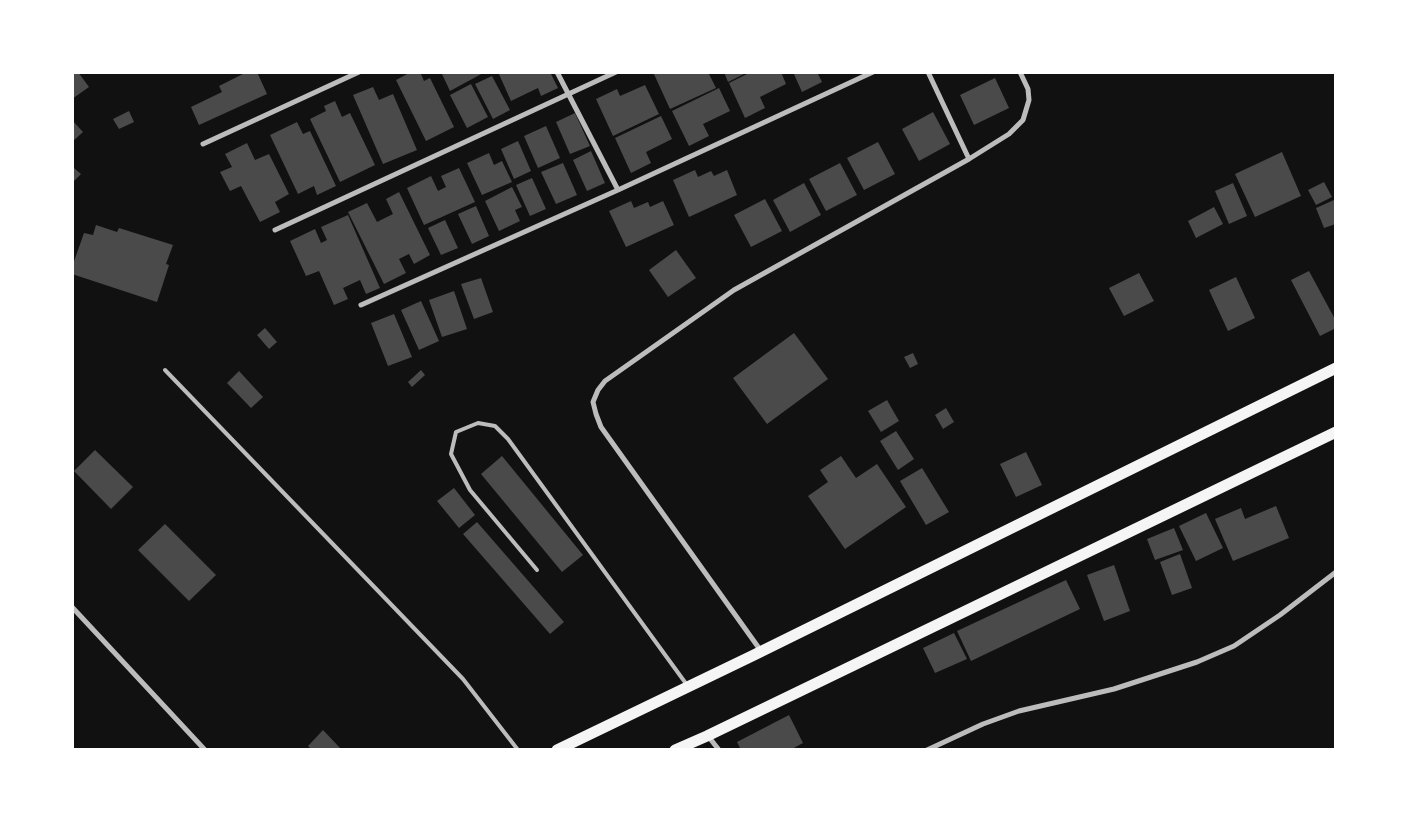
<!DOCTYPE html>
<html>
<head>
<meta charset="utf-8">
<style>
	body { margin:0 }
	#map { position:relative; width:1408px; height:822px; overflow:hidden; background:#111; font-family:"Noto Sans",sans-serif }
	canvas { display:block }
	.frame { position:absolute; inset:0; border:74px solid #fff; pointer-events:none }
</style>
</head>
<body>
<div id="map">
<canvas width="1408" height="822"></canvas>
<div class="frame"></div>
</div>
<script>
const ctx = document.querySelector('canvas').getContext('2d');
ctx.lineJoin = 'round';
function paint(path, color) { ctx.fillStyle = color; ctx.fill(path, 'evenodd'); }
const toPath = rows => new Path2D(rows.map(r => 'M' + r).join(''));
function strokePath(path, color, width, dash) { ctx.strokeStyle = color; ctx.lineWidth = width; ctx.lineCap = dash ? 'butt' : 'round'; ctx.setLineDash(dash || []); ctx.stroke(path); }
paint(toPath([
	[72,72,78,72,89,87,72,99],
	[247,72,257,72,267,94,199,125,191,107,222,92,219,86],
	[411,72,420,72,424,81,430,78,454,127,426,141,396,80],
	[441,72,485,72,450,91],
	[498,72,550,72,558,88,541,96,538,88,511,101],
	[653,72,708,72,716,88,670,109],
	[724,72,748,72,728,82],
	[751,72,781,72,786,84,760,97,765,108,745,118,729,83],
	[793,72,817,72,822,82,802,92],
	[492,76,510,110,493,119,475,84],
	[995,78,1009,108,974,125,960,95],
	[471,84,488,117,467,128,450,95],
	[645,85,659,114,613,136,596,99,617,89,620,96],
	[373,87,379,100,393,94,417,150,383,164,353,95],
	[719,88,730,111,703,124,709,136,689,146,672,111],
	[335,101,342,117,350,113,375,165,340,182,310,119,326,111,324,106],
	[129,111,134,122,119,129,113,119],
	[933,112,950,144,919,161,902,129],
	[575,113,590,146,570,154,556,122],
	[661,116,672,139,646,152,651,163,631,173,615,138],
	[72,120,83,132,72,142],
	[297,122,303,134,310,131,336,186,317,195,314,186,298,194,270,135],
	[546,126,560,158,538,168,524,136],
	[518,141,531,171,514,179,501,149],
	[878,142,895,174,864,190,847,158],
	[247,143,255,160,269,154,289,194,275,202,280,212,260,222,241,186,230,191,220,172,232,167,225,154],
	[591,151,605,183,587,191,573,160],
	[1282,152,1301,196,1255,217,1235,174],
	[489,153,494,165,502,161,512,182,482,195,467,163],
	[563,163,577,195,556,204,541,172],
	[840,163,857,195,826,211,809,179],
	[74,168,81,174,72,183,72,170],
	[459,168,475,202,424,225,407,188,431,176,438,191,446,187,441,176],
	[695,170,698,177,711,171,714,176,727,170,737,195,689,217,673,180],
	[532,178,546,209,530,216,516,185],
	[1324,182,1332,197,1316,205,1308,190],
	[804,183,821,215,790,232,773,200],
	[1233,183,1247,216,1229,224,1215,191],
	[512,187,522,207,515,210,520,221,499,231,485,201],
	[399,192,430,255,414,264,409,254,399,259,406,273,384,284,348,212,367,203,377,222,393,214,386,199],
	[765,199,782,231,751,247,734,215],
	[1334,200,1336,224,1324,228,1316,208],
	[631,201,634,208,648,202,650,207,663,201,674,225,626,247,609,211],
	[476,206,489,236,472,244,458,214],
	[1214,207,1223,224,1196,238,1188,221],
	[348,215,380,288,366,294,360,280,343,288,348,299,334,305,319,271,306,276,290,241,315,229,321,243,327,240,321,227],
	[445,220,458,248,441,255,428,228],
	[96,225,117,232,119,228,173,245,166,264,169,265,157,302,72,274,72,267,84,233,93,235],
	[676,250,696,278,668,297,649,270],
	[1309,271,1336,321,1336,328,1320,336,1291,280],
	[1139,273,1154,301,1124,316,1109,288],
	[1236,277,1255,318,1228,331,1209,290],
	[481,278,493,312,474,319,461,284],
	[454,291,467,329,442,337,429,300],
	[421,301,439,341,419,350,401,310],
	[394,314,412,357,388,366,371,323],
	[265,328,277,342,269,349,257,335],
	[794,333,828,379,767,424,733,378],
	[913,353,918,364,910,368,904,357],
	[421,370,425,375,412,387,408,382],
	[239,371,263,397,251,408,227,383],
	[887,400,899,421,881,432,868,411],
	[946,408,954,422,943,429,935,415],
	[896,431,914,459,898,470,880,441],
	[95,450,133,487,111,509,74,471],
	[1026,452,1042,485,1016,497,1000,464],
	[502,456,583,555,562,572,481,474],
	[841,456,856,478,877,464,906,507,845,549,808,496,828,482,820,470],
	[922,468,949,512,926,525,900,481],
	[454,488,475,515,459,528,437,501],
	[1276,506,1289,538,1233,561,1215,519,1241,508,1245,519],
	[1206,513,1223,548,1196,561,1179,526],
	[477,522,564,622,550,634,463,534],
	[165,524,216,575,189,601,138,550],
	[1174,528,1183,550,1155,560,1147,539],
	[1180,554,1192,588,1172,595,1160,562],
	[1114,565,1130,611,1104,621,1087,575],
	[1066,580,1080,609,971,661,957,631],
	[954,633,967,659,935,673,923,648],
	[789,715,803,743,790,750,741,750,737,742],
	[323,730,342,750,312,750,308,746]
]), '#4a4a4a');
strokePath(toPath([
	[165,370,463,679,518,750],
	[537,570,470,490,451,454,456,432,478,423,495,426,508,439,687,685]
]), '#bcbcbc', 4);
strokePath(toPath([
	[557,72,618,190,873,72],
	[928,72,969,159],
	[203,144,359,72],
	[275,230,616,72],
	[361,305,618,190],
	[72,607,205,750],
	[761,651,601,427,596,414,593,402,598,390,605,381,734,290,969,159,1009,134,1023,120,1029,100,1028,89,1020,72],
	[708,736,719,750],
	[927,750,983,724,1019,711,1114,689,1197,662,1234,646,1280,615,1336,572]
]), '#bcbcbc', 5);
strokePath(toPath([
	[557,750,754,655,1336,368],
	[675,750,707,736,1336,432]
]), '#f5f5f5', 11);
</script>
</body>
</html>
